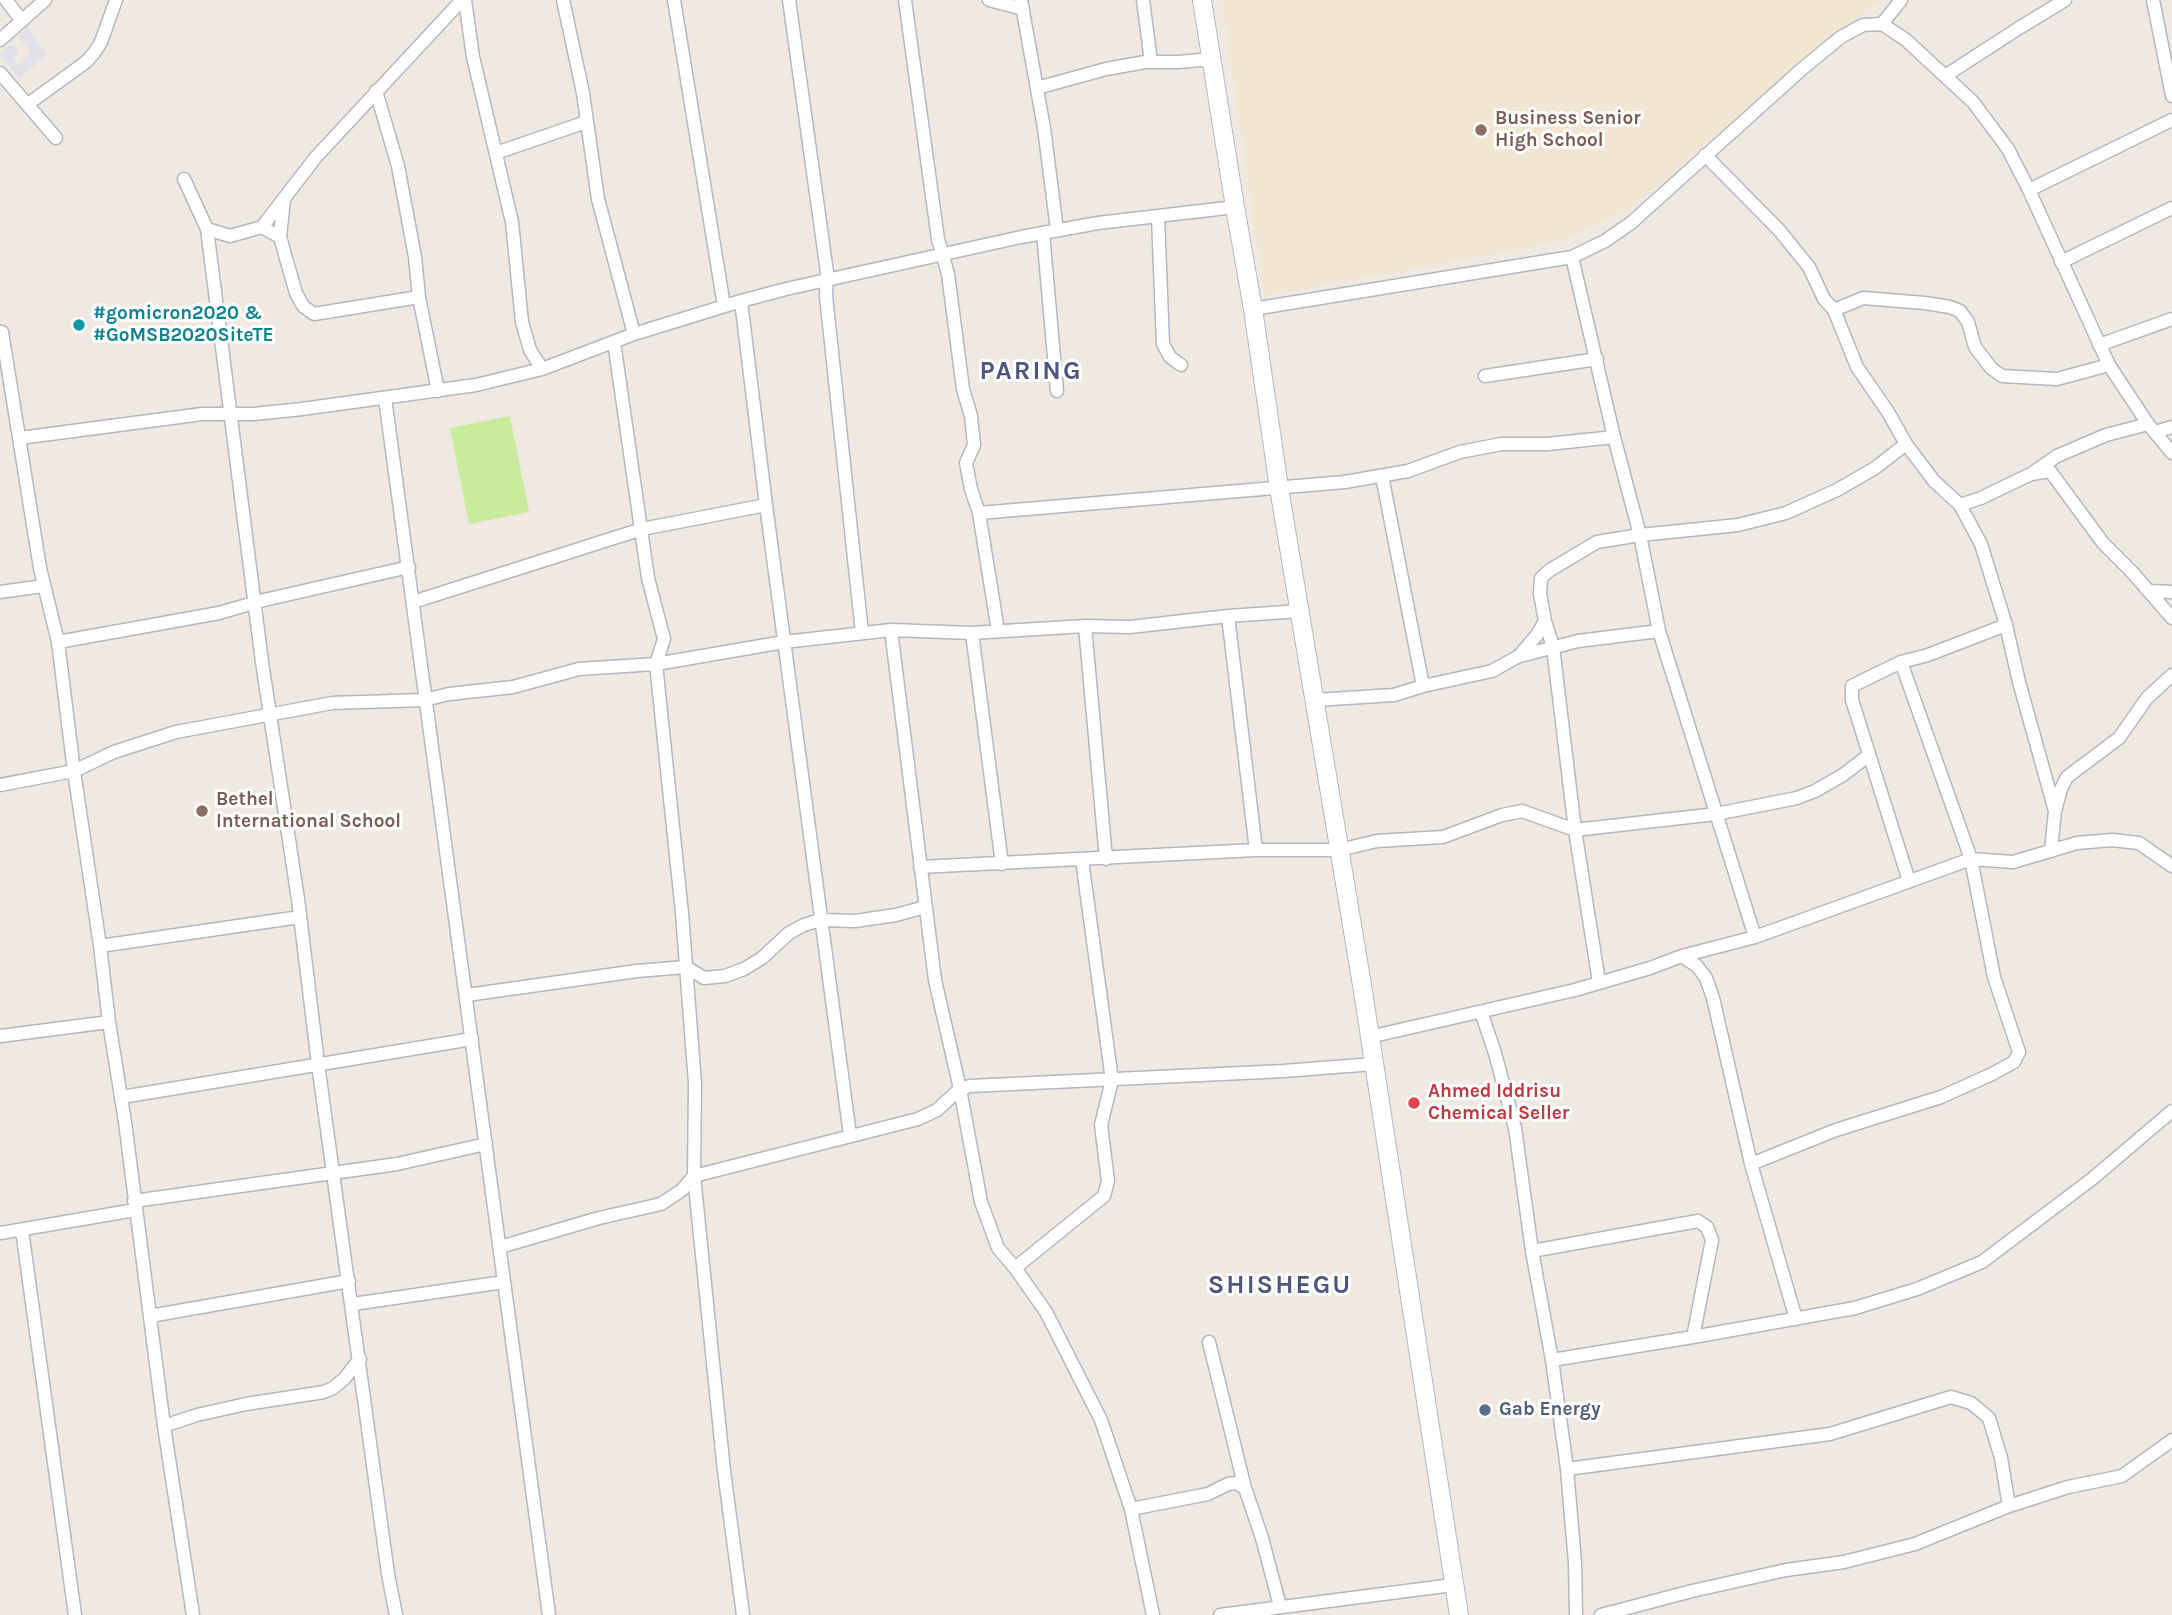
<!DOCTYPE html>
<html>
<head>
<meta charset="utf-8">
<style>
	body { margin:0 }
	canvas { display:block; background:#efe9e1 }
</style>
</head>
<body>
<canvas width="2172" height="1615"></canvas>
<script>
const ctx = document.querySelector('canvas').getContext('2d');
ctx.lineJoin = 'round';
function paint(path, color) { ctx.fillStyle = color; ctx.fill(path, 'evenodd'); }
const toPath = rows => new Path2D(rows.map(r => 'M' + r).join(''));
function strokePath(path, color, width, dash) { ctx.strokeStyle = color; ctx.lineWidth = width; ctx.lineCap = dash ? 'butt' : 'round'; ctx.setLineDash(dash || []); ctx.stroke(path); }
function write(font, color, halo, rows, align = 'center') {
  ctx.font = font + ' Karla,sans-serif'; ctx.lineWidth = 6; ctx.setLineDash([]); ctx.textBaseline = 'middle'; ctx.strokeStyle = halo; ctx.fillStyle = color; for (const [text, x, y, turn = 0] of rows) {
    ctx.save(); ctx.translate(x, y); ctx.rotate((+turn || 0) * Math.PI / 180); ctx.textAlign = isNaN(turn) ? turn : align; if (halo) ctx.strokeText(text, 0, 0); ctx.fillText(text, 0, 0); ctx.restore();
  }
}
paint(toPath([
	[27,27,47,54,19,79,0,56,0,53,11,44,19,53,13,58,18,64,31,53,18,36]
]), '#e3e1e8');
paint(toPath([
	[1222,0,1880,0,1817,50,1627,211,1553,243,1265,296]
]), '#f0e6d1');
paint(toPath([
	[510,416,529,512,469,524,450,428]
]), '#c9ec9a');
const minor = toPath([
	[6,0,22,21],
	[465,0,473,57,512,222,522,322,530,350,542,369],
	[563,0,583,93,598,199,634,334],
	[674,0,724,306],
	[789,0,827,272,826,296,862,633],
	[905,0,938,239,948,274,963,389,971,416,974,445,966,463,971,489,979,513,998,631],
	[989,0,1023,9],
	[1021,0,1044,128,1057,230],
	[1143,0,1151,62],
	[2153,0,2172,96],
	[1882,24,1901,0],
	[0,40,45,0],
	[0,73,56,138],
	[1945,76,2019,28,2065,0],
	[1037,88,1106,69,1145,62,1179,62,1211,59],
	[376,91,398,166,415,257,419,297,438,391],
	[28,104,86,62,94,53,101,42,116,0],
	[496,153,586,122],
	[1705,155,1779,230,1809,267,1824,299,1834,310,1857,367,1888,412,1906,444,1934,481,1960,505,1981,544,2006,625,2019,682,2055,811,2051,851],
	[184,179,207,229,262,662,298,899,318,1064,388,1574,396,1615],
	[2029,190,2172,120],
	[1158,217,1163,344,1170,357,1181,365],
	[262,227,280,237,296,293,303,306,314,314,419,297],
	[207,229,230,236,262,227,316,157,462,0],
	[1043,233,1057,391],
	[280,237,284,199],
	[1572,257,1614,437,1640,535,1659,631,1755,937],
	[2061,262,2172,208],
	[741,301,766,505,850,1135],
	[1253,309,1572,257,1605,241,1631,223,1802,69,1841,37,1863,25,1882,24,1906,40,1973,102,2008,149,2029,190,2109,365,2148,424,2172,453],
	[1834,310,1863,298,1925,303,1950,307,1960,311,1968,322,1975,347,1991,368,2002,376,2057,379,2109,365],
	[2,332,40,568,58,642,74,771,100,946,109,1022,125,1122,164,1426,193,1615],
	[614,342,648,578,664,639,656,664,682,913,692,1045,695,1083,694,1176,724,1471,743,1615],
	[2099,345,2172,319],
	[1485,376,1597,359],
	[385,398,549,1615],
	[2155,432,2172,427],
	[20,438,202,414,254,414,302,409,476,385,542,369,634,334,741,301,786,289,1021,237,1098,223,1235,207],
	[2031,474,2050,471,2103,543,2133,573,2172,618],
	[1382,476,1423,686],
	[1960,505,1981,498,2031,474,2057,456,2106,435,2148,424],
	[979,513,1345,482,1408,471,1460,452,1501,444,1548,444,1614,437],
	[2149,591,2172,592],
	[0,592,43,586],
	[413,602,642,529,766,505],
	[1228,616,1256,850],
	[1545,621,1553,647,1575,830,1599,982],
	[1085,626,1106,859],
	[891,630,935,980,960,1089,981,1202,998,1248,1015,1268,1046,1312,1101,1420,1131,1509,1153,1615],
	[972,633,1002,864],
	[58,642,219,613,264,600,409,567],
	[1520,656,1578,641,1659,631],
	[1315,700,1394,695,1423,686,1492,671,1519,656,1537,635,1545,621,1540,594,1541,578,1550,570,1597,542,1640,535,1738,525,1786,513,1837,490,1875,468,1906,444],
	[0,785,74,771,114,752,176,732,332,703,424,700,449,694,513,687,579,669,656,664,784,642,891,630,972,633,1085,626,1130,627,1228,616,1300,611],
	[2055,811,2061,789,2067,777,2119,738,2147,698,2172,675],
	[920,867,1256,850,1339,850,1377,841,1443,837,1502,815,1522,811,1575,830,1716,814,1797,798,1815,791,1843,775,1869,755],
	[1909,881,1852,700,1852,686,1901,662,1928,655,2006,625],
	[100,946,300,917],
	[1682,956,1697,966,1706,978,1713,998,1751,1164,1796,1319],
	[467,995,637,971,686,967,704,978,725,976,744,969,762,958,789,933,804,925,820,920,855,921,896,915,925,907],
	[1481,1012,1495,1053,1515,1128,1532,1251,1552,1360,1567,1469,1575,1563,1576,1615],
	[0,1036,109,1022],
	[1369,1037,1575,990,1650,968,1682,956,1755,937,1971,859,2013,862,2077,843,2112,840,2139,843,2172,866],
	[122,1097,472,1039],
	[1751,1164,1836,1130,1941,1097,1992,1074,2014,1062,2019,1052,1994,977,1971,859,1901,662],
	[134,1201,397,1164,486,1144],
	[22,1230,75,1615],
	[0,1233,135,1210],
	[500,1247,599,1218,661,1204,682,1190,694,1176,918,1119,937,1110,960,1089,970,1086,1284,1071,1373,1064],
	[1532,1251,1698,1221,1707,1227,1712,1240,1693,1337],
	[1015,1268,1104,1196,1108,1181,1101,1125,1112,1080,1082,860],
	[353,1304,504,1282],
	[150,1316,349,1281],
	[1209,1342,1245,1488],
	[1552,1360,1693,1337,1855,1308,1917,1289,1982,1262,2092,1179,2172,1111],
	[164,1426,197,1415,246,1404,324,1392,333,1388,344,1379,360,1359],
	[1567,1469,1830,1434,1951,1397,1971,1403,1989,1418,2001,1458,2009,1506],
	[1131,1509,1208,1494,1228,1484,1236,1483,1245,1488,1262,1538,1280,1606],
	[1220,1615,1453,1585],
	[1601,1615,1692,1591,1786,1570,1844,1562,1915,1544,2009,1506,2068,1487,2122,1476,2172,1440]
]);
const secondary = toPath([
	[1202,0,1235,207,1253,309,1279,488,1362,985,1459,1615]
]);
strokePath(minor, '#b4b7c1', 15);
strokePath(secondary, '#b4b7c1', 20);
strokePath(minor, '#fff', 12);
strokePath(secondary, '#fff', 18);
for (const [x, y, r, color] of [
	[1481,130,7,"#8d6e63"],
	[79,325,7,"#0f9aa8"],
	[202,811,7,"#8d6e63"],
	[1414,1103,7,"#e0444e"],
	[1485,1410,7,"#5c6f8a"]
]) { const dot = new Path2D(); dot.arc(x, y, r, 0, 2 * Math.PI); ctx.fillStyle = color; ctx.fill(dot); strokePath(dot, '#fff', 2.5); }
write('bold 19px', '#785e54', '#fff', [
	["Business Senior",1495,119],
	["High School",1495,141],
	["Bethel",216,800],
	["International School",216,822]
], 'left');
write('bold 19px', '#0d838f', '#fff', [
	["#gomicron2020 &",93,314],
	["#GoMSB2020SiteTE",93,336]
], 'left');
write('bold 19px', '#be3a42', '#fff', [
	["Ahmed Iddrisu",1428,1092],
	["Chemical Seller",1428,1114]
], 'left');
write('bold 19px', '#4e5e75', '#fff', [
	["Gab Energy",1499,1410]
], 'left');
ctx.letterSpacing = '2px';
write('bold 26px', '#4d5680', '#fff', [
	["PARING",1031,372],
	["SHISHEGU",1280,1286]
]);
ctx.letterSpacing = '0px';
</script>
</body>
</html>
